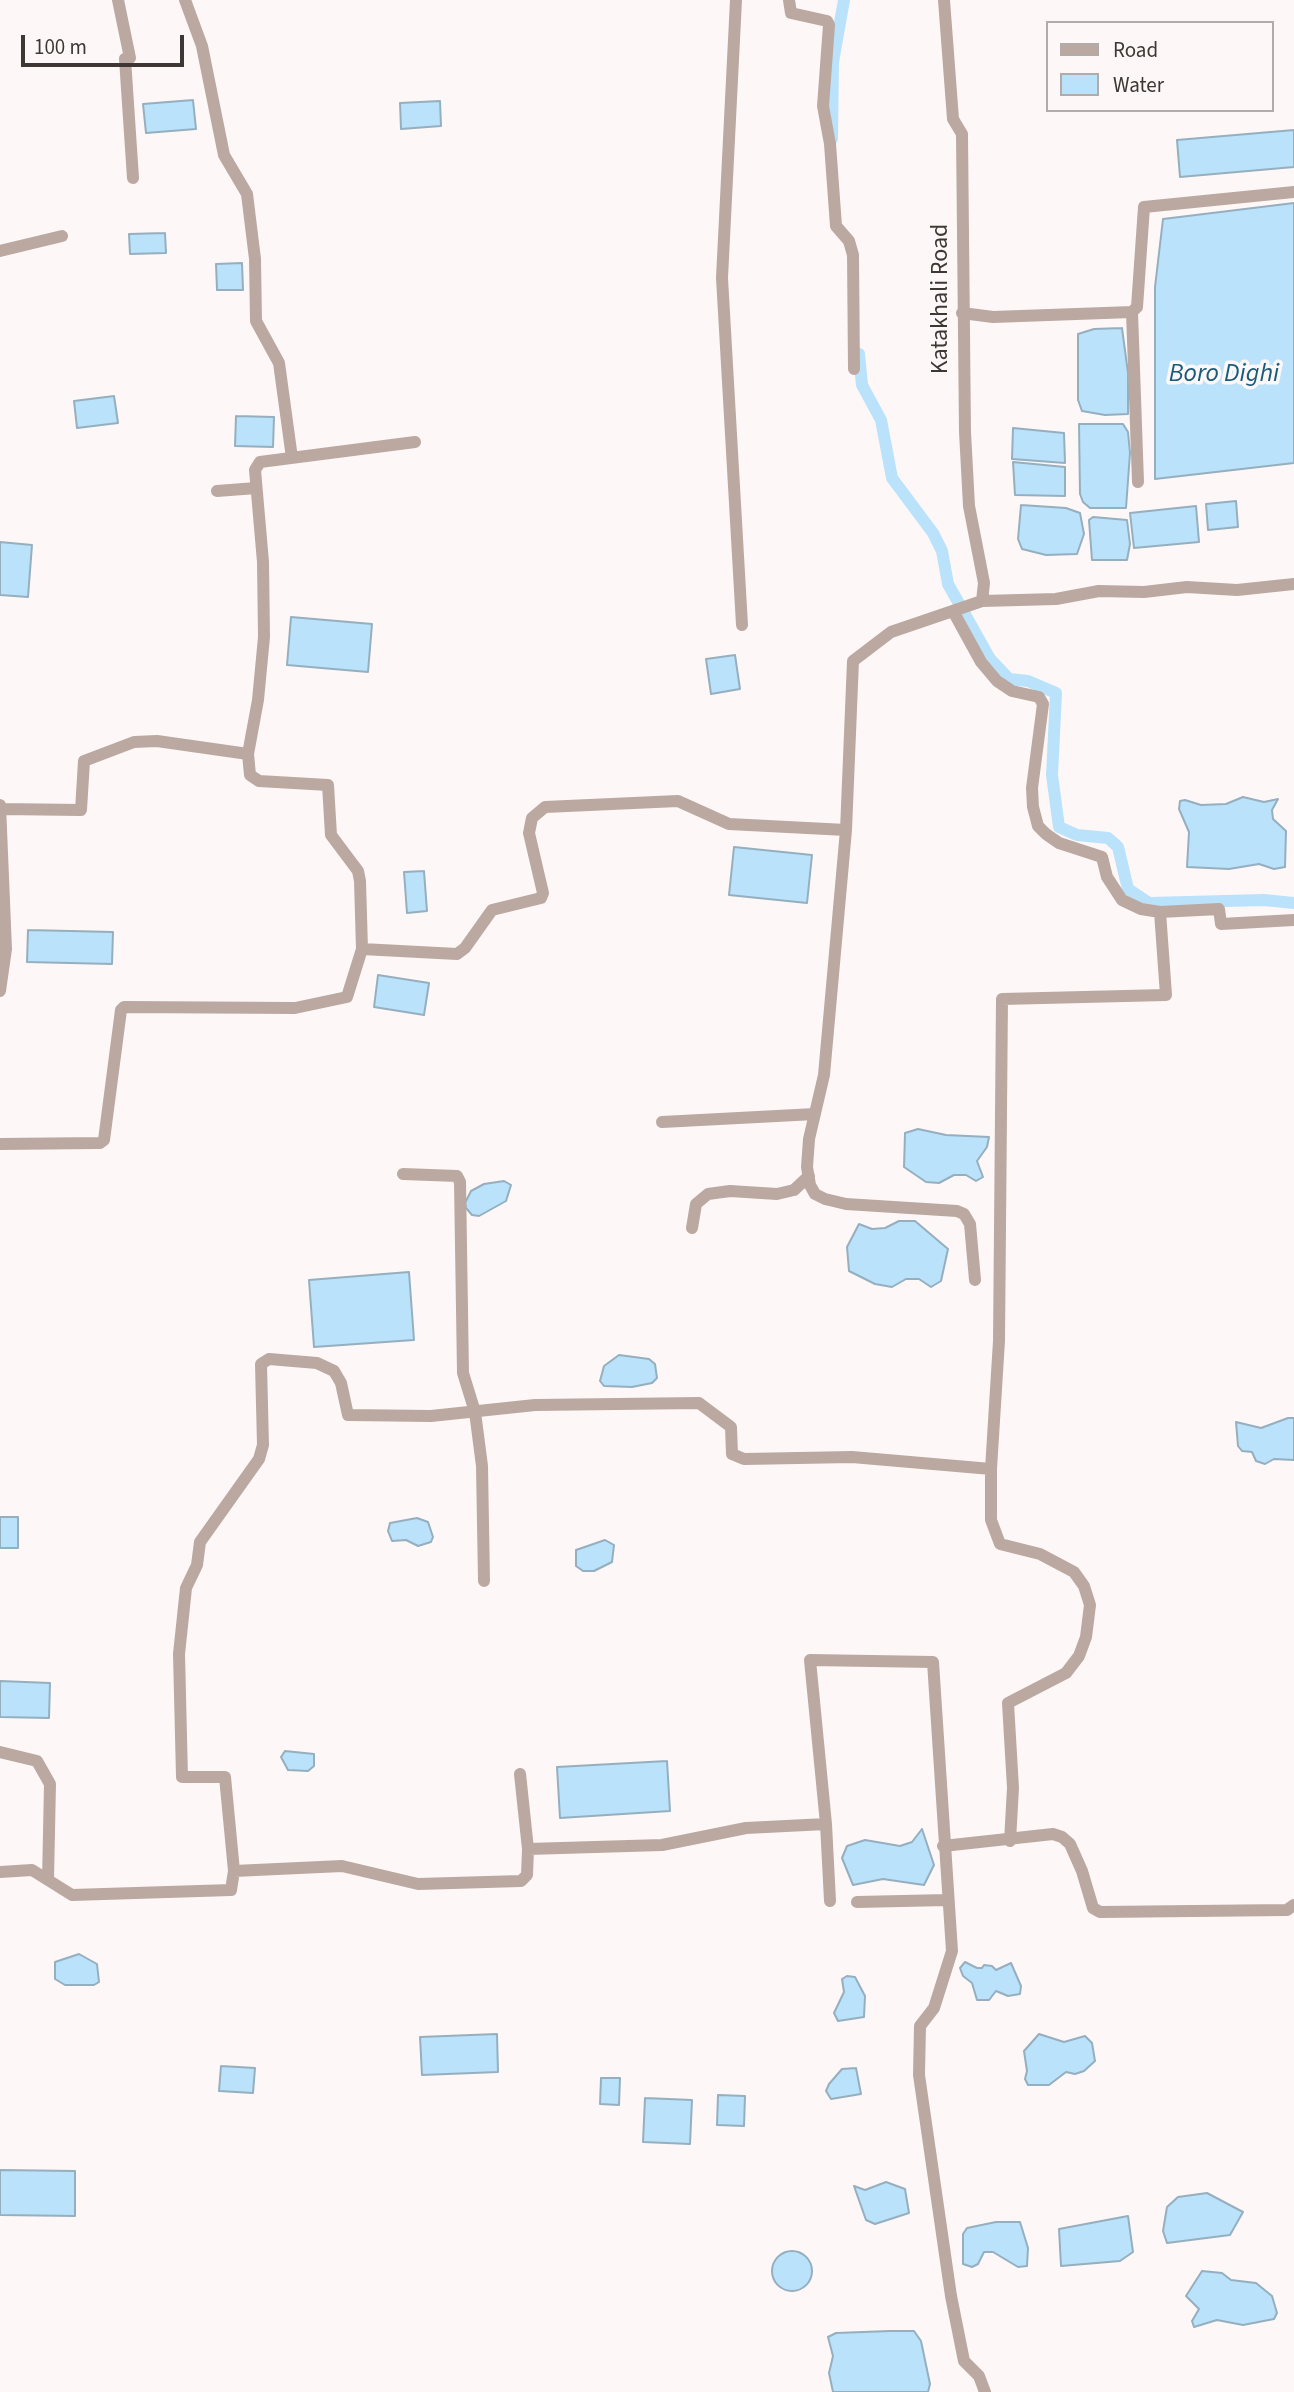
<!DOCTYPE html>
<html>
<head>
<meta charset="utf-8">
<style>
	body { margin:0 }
	#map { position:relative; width:1294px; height:2392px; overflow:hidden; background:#fdf8f7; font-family:"Source Sans 3",sans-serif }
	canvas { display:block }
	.legend { position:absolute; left:1046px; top:21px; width:228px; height:91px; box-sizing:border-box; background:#fdf8f7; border:2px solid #b1aba9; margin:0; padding:9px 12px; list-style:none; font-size:21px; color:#3f3734 }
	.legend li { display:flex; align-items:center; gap:14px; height:35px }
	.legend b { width:35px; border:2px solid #b1aba9 }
	.scale { position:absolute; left:21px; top:35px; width:163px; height:32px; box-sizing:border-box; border:4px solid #3f3734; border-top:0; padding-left:9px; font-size:21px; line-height:24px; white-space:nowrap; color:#3f3734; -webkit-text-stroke:5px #fdf8f7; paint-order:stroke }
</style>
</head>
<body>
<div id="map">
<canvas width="1294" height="2392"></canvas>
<ul class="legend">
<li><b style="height:9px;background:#bba9a1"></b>Road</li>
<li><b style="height:19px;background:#bae2fa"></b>Water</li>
</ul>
<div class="scale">100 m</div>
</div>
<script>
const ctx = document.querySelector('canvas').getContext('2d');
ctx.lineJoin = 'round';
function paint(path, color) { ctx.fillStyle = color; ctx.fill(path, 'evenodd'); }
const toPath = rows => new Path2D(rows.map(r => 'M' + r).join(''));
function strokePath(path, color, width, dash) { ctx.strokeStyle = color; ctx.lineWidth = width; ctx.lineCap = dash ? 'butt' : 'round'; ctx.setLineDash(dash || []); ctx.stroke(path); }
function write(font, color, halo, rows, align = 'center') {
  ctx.font = font + ' "Source Sans 3",sans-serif'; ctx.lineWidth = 7; ctx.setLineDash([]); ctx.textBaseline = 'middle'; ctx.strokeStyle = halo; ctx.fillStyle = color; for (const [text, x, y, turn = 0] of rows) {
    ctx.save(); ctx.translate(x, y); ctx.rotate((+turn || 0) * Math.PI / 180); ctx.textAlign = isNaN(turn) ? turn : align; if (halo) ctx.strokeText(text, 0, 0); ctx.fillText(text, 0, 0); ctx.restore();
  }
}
const water = toPath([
	[193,100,196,129,146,133,143,104,193,100],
	[440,101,441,126,401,129,400,103,440,101],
	[1294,130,1294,167,1180,177,1177,140,1294,130],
	[1294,203,1294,463,1155,479,1155,287,1163,219,1294,203],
	[165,233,166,253,130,254,129,234,165,233],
	[242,263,243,290,217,290,216,264,242,263],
	[1122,328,1128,373,1128,414,1105,415,1082,411,1078,400,1078,334,1094,329,1122,328],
	[114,396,118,423,77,428,74,401,114,396],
	[236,416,274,417,273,447,235,446,236,416],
	[1079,424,1123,424,1128,432,1130,453,1126,508,1090,508,1083,502,1080,494,1079,424],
	[1013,428,1064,433,1065,463,1012,459,1013,428],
	[1013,462,1065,467,1065,496,1015,495,1013,462],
	[1236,501,1238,527,1208,530,1206,504,1236,501],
	[1021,505,1066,508,1080,513,1084,534,1077,554,1046,555,1022,549,1018,539,1021,505],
	[1196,506,1199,542,1134,548,1130,513,1196,506],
	[1093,517,1127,520,1130,544,1127,560,1092,560,1089,520,1093,517],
	[0,542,32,545,28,597,0,595,0,542],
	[291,617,372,624,368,672,287,665,291,617],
	[735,655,740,689,711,694,706,659,735,655],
	[1243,797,1264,802,1278,799,1272,810,1273,819,1286,831,1285,867,1274,869,1259,864,1229,869,1187,867,1189,832,1179,809,1180,801,1185,800,1201,805,1226,804,1243,797],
	[734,847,812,855,807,903,729,895,734,847],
	[424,871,427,911,407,913,404,872,424,871],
	[28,930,113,932,112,964,27,962,28,930],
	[378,975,429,983,424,1015,374,1007,378,975],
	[918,1129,946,1135,989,1137,987,1147,977,1161,983,1177,976,1181,966,1175,954,1175,939,1183,926,1182,904,1167,905,1133,918,1129],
	[504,1181,511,1185,506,1201,479,1216,472,1215,466,1208,465,1203,471,1191,484,1184,504,1181],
	[899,1221,915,1221,948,1249,941,1281,931,1287,919,1279,906,1279,892,1287,875,1284,849,1271,847,1247,859,1224,872,1229,885,1228,899,1221],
	[409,1272,414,1340,314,1347,309,1280,409,1272],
	[619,1355,649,1359,655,1364,657,1378,652,1383,632,1387,604,1386,600,1381,604,1366,619,1355],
	[1288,1418,1294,1418,1294,1460,1274,1459,1265,1464,1256,1461,1252,1452,1242,1451,1238,1446,1236,1422,1261,1428,1288,1418],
	[0,1517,18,1517,18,1548,0,1548,0,1517],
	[417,1518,428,1522,433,1537,431,1542,418,1546,406,1540,392,1541,388,1531,390,1523,417,1518],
	[605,1540,614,1545,612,1562,594,1571,583,1571,576,1566,576,1550,605,1540],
	[0,1681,50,1683,49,1718,0,1717,0,1681],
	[285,1751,314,1754,314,1766,308,1771,288,1770,281,1757,285,1751],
	[667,1761,670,1811,560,1818,557,1767,667,1761],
	[922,1829,934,1865,924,1885,883,1879,853,1885,842,1858,847,1846,865,1840,900,1846,912,1842,922,1829],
	[79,1954,97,1964,99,1982,94,1985,65,1985,55,1979,55,1962,79,1954],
	[965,1962,977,1968,982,1968,984,1965,992,1966,996,1970,1011,1963,1021,1986,1020,1994,1008,1996,996,1991,989,2000,977,2000,972,1983,963,1976,960,1968,965,1962],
	[847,1976,855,1977,865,1996,864,2017,838,2021,834,2013,844,1992,842,1979,847,1976],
	[497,2034,498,2072,422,2075,420,2037,497,2034],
	[1039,2034,1064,2042,1085,2036,1092,2043,1095,2061,1084,2071,1075,2074,1066,2072,1049,2085,1028,2085,1025,2079,1027,2071,1024,2051,1039,2034],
	[221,2066,255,2068,253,2093,219,2091,221,2066],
	[856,2068,861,2094,831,2099,826,2091,829,2084,842,2069,856,2068],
	[601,2078,620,2078,619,2105,600,2104,601,2078],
	[718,2095,745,2096,744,2126,717,2125,718,2095],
	[645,2098,692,2100,690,2144,643,2142,645,2098],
	[0,2170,75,2171,75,2216,0,2215,0,2170],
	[886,2182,905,2189,909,2213,875,2224,866,2220,854,2186,865,2190,886,2182],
	[1207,2193,1243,2212,1230,2235,1167,2243,1163,2231,1167,2207,1178,2197,1207,2193],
	[1128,2216,1133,2252,1120,2261,1061,2266,1059,2229,1128,2216],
	[996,2222,1020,2222,1028,2248,1027,2266,1018,2267,993,2252,984,2252,978,2264,972,2267,963,2264,963,2234,967,2228,996,2222],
	'772 2271a20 20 0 1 1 40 0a20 20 0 1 1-40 0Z',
	[1202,2271,1222,2273,1231,2280,1256,2283,1272,2296,1277,2313,1274,2319,1243,2325,1217,2320,1194,2327,1192,2321,1199,2309,1186,2296,1202,2271],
	[890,2331,914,2331,921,2341,930,2384,928,2392,833,2392,829,2373,833,2356,828,2337,836,2333,890,2331]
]);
paint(water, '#bae2fa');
strokePath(water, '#95afbf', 2);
strokePath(toPath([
	[832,139,833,62,844,0],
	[859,354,862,385,881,420,892,478,933,533,942,551,948,584,990,659,1009,679,1028,681,1056,693,1052,775,1059,827,1077,835,1108,838,1118,847,1128,889,1149,903,1264,900,1294,903]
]), '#bae2fa', 12);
strokePath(toPath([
	[118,0,130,58,125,59,133,178],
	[185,0,202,46,224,155,247,194,255,259,256,321,279,363,292,458],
	[736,0,722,278,742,625],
	[789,0,791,13,827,21,829,25,823,106,830,144,836,226,849,241,853,255,854,369],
	[944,0,953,119,962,134,965,432,969,506,984,583,982,601],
	[0,251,62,236],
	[1132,312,1138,482],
	[962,313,993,317,1132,312,1137,307,1144,207,1294,192],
	[217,491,256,488],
	[953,611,981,662,997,681,1012,691,1039,697,1043,704,1032,788,1033,807,1038,826,1046,834,1059,843,1102,857,1107,877,1122,900,1141,909,1160,912,1219,909,1221,924,1294,920],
	[0,805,6,949,0,991],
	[1,809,81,810,84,761,134,742,157,741,248,754],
	[362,949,457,954,465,948,492,910,541,898,543,893,529,833,532,818,545,807,678,801,729,824,846,830],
	[662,1122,815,1114],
	[0,1144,100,1143,104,1140,121,1010,124,1007,295,1008,347,997,362,949,360,881,358,871,331,835,328,785,259,781,250,775,248,754,258,700,264,637,263,562,255,470,260,462,415,442],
	[403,1174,457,1176,460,1182,463,1373,475,1412,482,1466,484,1581],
	[692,1228,696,1204,708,1194,730,1191,777,1194,794,1190,809,1176],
	[975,1280,970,1224,964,1214,957,1211,846,1204,825,1199,815,1194,810,1185,807,1167,809,1139,824,1075,846,830,853,661,891,632,982,601,1056,599,1099,591,1144,592,1187,587,1237,590,1294,584],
	[991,1469,991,1520,1000,1544,1040,1554,1074,1572,1084,1586,1090,1605,1086,1637,1079,1656,1066,1673,1008,1703,1013,1788,1010,1841],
	[0,1752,37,1761,50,1784,48,1880],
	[520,1774,528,1849],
	[826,1824,810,1660,933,1662,952,1951,934,2008,920,2026,919,2075,951,2296,964,2361,979,2376,985,2392],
	[943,1846,1053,1834,1062,1837,1070,1844,1082,1871,1093,1908,1100,1912,1287,1910,1294,1905],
	[0,1872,32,1870,72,1895,231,1890,234,1871],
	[830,1901,826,1824,746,1828,662,1845,528,1849,527,1875,521,1881,418,1884,342,1866,234,1871,225,1777,182,1777,179,1654,186,1588,197,1565,200,1542,259,1459,263,1445,261,1364,269,1359,317,1363,334,1371,341,1383,348,1415,431,1416,535,1405,699,1403,731,1427,732,1454,744,1459,852,1457,991,1469,999,1341,1002,999,1166,995,1160,912],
	[857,1902,947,1900]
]), '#bba9a1', 12);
write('24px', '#3f3734', '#fdf8f7', [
	["Katakhali Road",942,299,-90]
]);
write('italic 26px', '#185b7c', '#fdf8f7', [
	["Boro Dighi",1224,375]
]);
</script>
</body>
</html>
